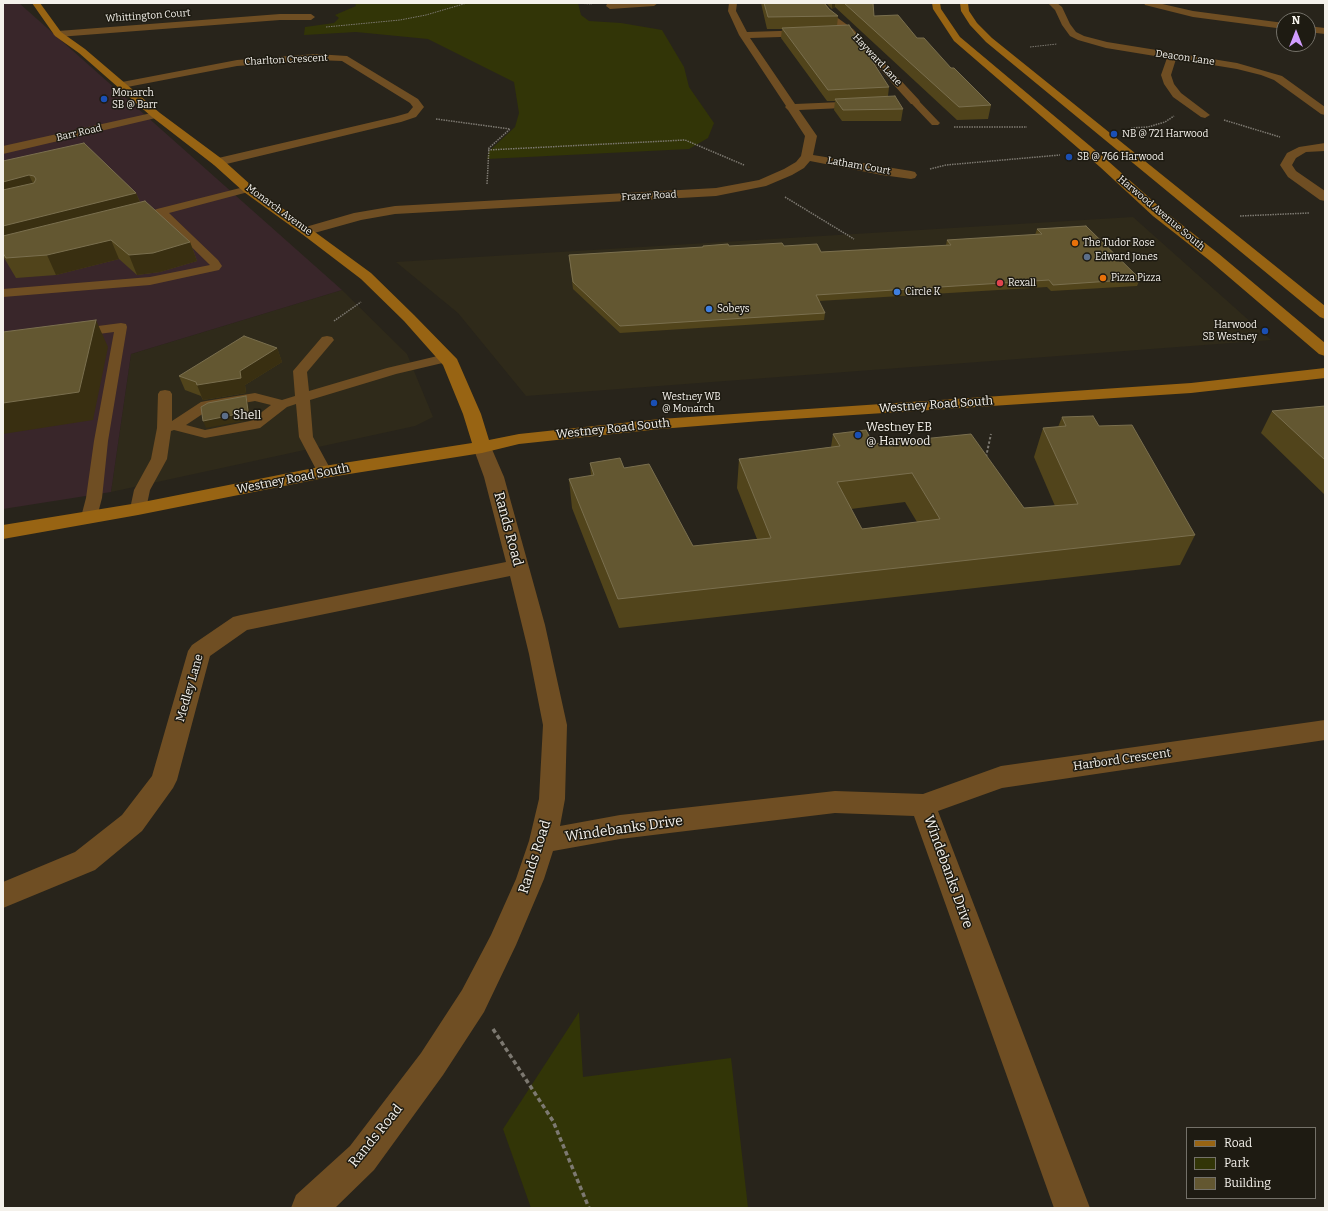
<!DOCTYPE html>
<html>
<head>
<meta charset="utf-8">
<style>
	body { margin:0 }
	#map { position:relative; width:1328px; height:1211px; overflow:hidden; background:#28241b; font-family:Bitter,serif }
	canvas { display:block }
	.frame { position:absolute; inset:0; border:4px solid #f4f1eb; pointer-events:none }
	.legend { position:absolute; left:1186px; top:1127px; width:130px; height:72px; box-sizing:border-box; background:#1e1b12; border:1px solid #747169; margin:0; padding:5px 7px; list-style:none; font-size:12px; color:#f4f1eb }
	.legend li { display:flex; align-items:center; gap:8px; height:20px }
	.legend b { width:20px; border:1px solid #747169 }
	.north { position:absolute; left:1276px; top:12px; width:40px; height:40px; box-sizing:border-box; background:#1e1b12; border:1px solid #747169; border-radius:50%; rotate:0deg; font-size:11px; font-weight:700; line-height:16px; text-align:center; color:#f4f1eb }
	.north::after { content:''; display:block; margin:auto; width:14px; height:18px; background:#d19dfe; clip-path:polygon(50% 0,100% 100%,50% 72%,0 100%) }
</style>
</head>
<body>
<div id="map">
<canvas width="1328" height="1211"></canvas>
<div class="frame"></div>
<ul class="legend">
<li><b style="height:5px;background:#986413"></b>Road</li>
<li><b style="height:11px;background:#323507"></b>Park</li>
<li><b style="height:11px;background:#635731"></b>Building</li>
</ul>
<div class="north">N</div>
</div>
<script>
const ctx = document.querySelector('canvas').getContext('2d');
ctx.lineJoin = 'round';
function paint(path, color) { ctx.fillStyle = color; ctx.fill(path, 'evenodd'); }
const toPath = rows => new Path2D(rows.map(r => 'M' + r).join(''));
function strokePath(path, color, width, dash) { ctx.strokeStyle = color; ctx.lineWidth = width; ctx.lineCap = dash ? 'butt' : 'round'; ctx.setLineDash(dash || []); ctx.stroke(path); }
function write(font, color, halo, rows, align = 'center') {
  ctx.font = font + ' Bitter,serif'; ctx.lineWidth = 3; ctx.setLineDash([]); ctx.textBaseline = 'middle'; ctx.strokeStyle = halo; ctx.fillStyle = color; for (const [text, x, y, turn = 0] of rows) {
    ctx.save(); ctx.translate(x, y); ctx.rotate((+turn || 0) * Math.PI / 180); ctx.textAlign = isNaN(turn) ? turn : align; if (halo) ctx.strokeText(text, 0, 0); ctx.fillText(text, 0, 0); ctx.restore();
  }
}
paint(toPath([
	[1133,217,1271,340,526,396,458,313,396,262],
	[342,290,407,354,433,417,415,426,111,492,131,354]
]), '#2f2a1a');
paint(toPath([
	[19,3,342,290,131,354,111,492,3,509,3,4]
]), '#39262a');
paint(toPath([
	[355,3,578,3,581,15,589,21,621,23,662,30,684,67,689,87,714,123,708,138,689,149,487,159,489,151,515,127,519,113,514,82,428,39,356,32,304,35,305,27,334,23,339,18,335,15,356,6],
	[579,1012,583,1077,731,1058,748,1208,531,1208,503,1129]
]), '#323507');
strokePath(toPath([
	[574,3,592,4],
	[326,27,400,20,426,15,467,3],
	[1030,47,1057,44]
]), '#7d7971', 1, [1.5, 1]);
strokePath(toPath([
	[436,119,510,129,489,148,487,184],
	[1224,120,1280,137],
	[954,127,1027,127],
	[1131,128,1148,127,1165,122,1174,116],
	[488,150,685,140,744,165],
	[930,169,946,165,1060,155],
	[785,197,854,239],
	[1240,216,1309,213],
	[334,321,361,302]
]), '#7d7971', 1.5, [1.5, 1]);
strokePath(toPath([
	[986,457,991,434]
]), '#7d7971', 2, [2.5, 2]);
strokePath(toPath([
	[493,1029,553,1121,589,1208]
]), '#7d7971', 3.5, [4.5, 3]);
paint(toPath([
	[915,99,918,100,938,121,940,123,938,125,932,125,912,104,911,102,915,99],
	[248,186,252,187,253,189,252,191,169,213,218,260,222,266,219,270,150,285,3,297,3,289,150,277,210,265,160,216,153,217,148,214,149,212,157,209,248,186],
	[121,323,126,324,127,327,108,441,102,498,97,517,95,521,89,522,83,521,81,517,86,498,94,441,114,332,75,337,70,336,69,333,70,330,75,329,121,323],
	[327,336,332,337,334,340,307,372,309,391,387,368,446,354,451,355,453,358,451,361,396,374,310,400,313,437,332,472,329,475,324,477,319,475,299,437,296,404,287,407,260,428,255,429,205,438,174,430,171,431,167,459,150,490,146,509,144,513,138,514,132,513,130,509,134,490,151,459,157,428,158,394,160,391,165,390,170,391,172,394,172,421,201,402,206,401,255,393,282,400,295,396,293,371,322,337,327,336],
	[255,401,271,405,250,421,205,430,186,425,210,409,255,401]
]), '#6f4e23');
paint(toPath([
	[617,3,658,3,654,6,610,9,606,6,607,4,617,3],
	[729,3,737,3,736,11,747,32,811,30,816,33,811,36,750,38,795,104,865,101,870,104,865,107,799,110,817,136,813,155,911,171,915,172,917,175,915,178,911,179,882,175,810,161,804,168,792,175,766,186,716,196,395,214,361,220,307,235,302,234,300,231,302,228,354,213,395,206,716,188,759,180,784,169,796,162,801,156,805,136,788,110,785,107,786,106,739,35,728,11,729,3],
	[817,3,825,3,835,16,853,29,919,100,920,102,919,104,911,104,847,33,829,20,817,3],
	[1048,3,1057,3,1062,7,1070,24,1076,32,1084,36,1107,42,1237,63,1282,76,1325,107,1325,115,1321,114,1274,80,1261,75,1237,69,1176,59,1171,75,1174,84,1181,93,1210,115,1205,118,1201,117,1173,97,1164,84,1161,75,1167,58,1106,48,1078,40,1070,36,1062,25,1055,10,1048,3],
	[1144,3,1158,3,1193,11,1284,23,1284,29,1193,17,1145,5,1144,3],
	[280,14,311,14,315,17,311,20,280,20,58,37,53,34,58,31,280,14],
	[1308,26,1325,28,1325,34,1308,32,1308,26],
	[316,54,347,56,418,99,424,107,416,117,401,122,218,166,214,165,212,162,214,159,394,117,408,113,413,107,410,103,342,61,316,60,237,66,122,88,117,85,122,82,237,60,316,54],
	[156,112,161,115,160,117,3,154,3,146,156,112],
	[1325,143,1325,151,1306,152,1296,158,1292,165,1296,171,1325,191,1325,201,1320,200,1288,177,1280,165,1287,153,1299,147,1325,143],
	[482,441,489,443,491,447,504,477,545,625,567,725,565,799,560,826,620,815,835,791,923,794,1001,766,1325,720,1325,740,1002,788,938,811,1090,1208,1054,1208,914,816,835,813,620,839,553,851,544,879,516,945,484,1012,443,1075,374,1170,335,1208,291,1208,296,1195,350,1146,421,1053,462,990,491,935,516,879,529,841,539,799,543,725,529,654,510,576,247,630,210,656,177,780,173,788,142,831,95,870,3,908,3,882,75,852,122,815,152,776,188,651,192,645,233,617,241,615,506,562,484,477,473,447,475,443,482,441]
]), '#6f4e23');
paint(toPath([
	[32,3,40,3,61,32,85,49,160,113,222,159,252,186,371,273,414,315,457,359,481,414,489,440,519,434,660,419,1191,383,1325,368,1325,378,1191,393,761,421,660,429,519,444,482,453,324,478,138,515,3,539,3,525,138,503,324,466,472,443,463,414,443,365,404,321,361,279,302,234,244,192,214,165,152,117,79,53,55,36,32,3],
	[932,3,940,3,941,9,960,37,1108,161,1163,210,1219,254,1325,343,1325,356,1319,354,1209,260,1153,216,1100,167,954,41,933,9,932,3],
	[960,3,968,3,969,11,977,23,992,38,1325,306,1325,319,1320,317,986,42,970,25,961,11,960,3]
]), '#986413');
paint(toPath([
	[761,3,824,3,829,9,838,16,837,26,889,87,888,96,903,109,901,121,842,121,834,110,835,101,827,101,781,38,782,29,767,29],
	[826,3,873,3,874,16,917,38,951,68,991,105,988,119,957,120,835,7,832,9],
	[3,161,136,193,140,202,190,242,197,261,160,272,137,275,119,259,56,275,16,278,3,256],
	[1037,229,1140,279,1137,286,1051,291,1047,287,819,301,825,313,824,320,620,333,573,289,569,255,703,247,703,246,784,246,821,252,946,245,947,240,1035,235],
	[277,348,282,362,245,385,246,393,203,400,201,396,185,390,179,376],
	[1325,406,1325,495,1261,433,1272,411],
	[1062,417,1099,426,1195,535,1180,565,619,628,572,508,569,479,591,476,590,463,624,468,693,546,757,539,737,488,739,459,831,447,833,434,873,444,1024,508,1055,506,1034,457,1043,428,1058,427],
	[905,502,917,522,862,529,851,509]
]), '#51441b');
paint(toPath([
	[832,3,835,3,835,7,832,9],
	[29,175,38,194,3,203,3,182],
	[136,193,144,212,3,248,3,226],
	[111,240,119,259,56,275,47,255],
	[190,242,197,261,160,272,137,275,129,255],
	[96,320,108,347,93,420,3,434,3,403],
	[277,348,282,362,245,385,246,393,203,400,197,385],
	[246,396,248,404,251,418,249,420,206,428,203,421]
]), '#392f11');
const building = toPath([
	[764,3,824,3,829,9,838,16,768,17,764,3],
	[844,3,873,3,874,16,898,15,917,38,924,38,951,68,954,68,991,105,959,107,844,3],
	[849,25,889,87,828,90,782,28,849,25],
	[895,96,903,109,843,110,835,99,895,96],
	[84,143,136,193,3,226,3,190,34,183,36,179,34,176,29,175,3,182,3,161,84,143],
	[145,201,190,242,153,253,129,255,111,240,47,255,6,258,3,253,3,236,145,201],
	[1086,226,1140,279,1053,285,1049,280,816,295,825,313,620,326,573,282,569,255,703,247,703,246,728,244,729,246,782,243,784,246,817,244,821,252,951,245,947,240,1042,234,1037,229,1086,226],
	[96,320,79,392,3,403,3,332,96,320],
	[244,336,277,348,240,371,241,378,197,385,196,382,179,376,244,336],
	[246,396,248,411,247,412,203,421,201,407,208,403,246,396],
	[1325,406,1325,460,1272,411,1325,406],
	[1093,416,1099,426,1132,425,1195,535,618,599,569,479,594,475,590,463,620,458,624,468,649,464,693,546,771,538,739,459,840,446,833,434,866,430,873,444,971,434,1024,508,1078,504,1043,428,1066,426,1062,417,1093,416],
	[912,473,940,519,862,529,837,482,912,473]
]);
paint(building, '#635731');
strokePath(building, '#7a6f4e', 1);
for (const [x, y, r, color] of [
	[104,99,4,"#1a4fb4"],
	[1114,134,4,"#1a4fb4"],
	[1069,157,4,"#1a4fb4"],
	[1075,243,4,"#e8710a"],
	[1087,257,4,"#5c6f8a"],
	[1103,278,4,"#e8710a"],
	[1000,283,4,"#e0444e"],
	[897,292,4,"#3f7fe0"],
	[709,309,4,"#3f7fe0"],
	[1265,331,4,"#1a4fb4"],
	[654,403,4,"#1a4fb4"],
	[225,416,4,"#5c6f8a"],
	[858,435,4,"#1a4fb4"]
]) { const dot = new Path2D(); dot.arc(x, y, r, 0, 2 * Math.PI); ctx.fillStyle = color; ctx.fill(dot); strokePath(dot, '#1e1b12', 1.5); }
write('10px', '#f4f1eb', '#1e1b12', [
	["Whittington Court",148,16,-4],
	["Deacon Lane",1185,58,8],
	["Charlton Crescent",286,60,-3],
	["Hayward Lane",877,60,47],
	["Barr Road",79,133,-13],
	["Latham Court",859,166,10],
	["Frazer Road",649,196,-3],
	["Monarch Avenue",279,210,36],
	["Harwood Avenue South",1161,213,40]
]);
write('10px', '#f4f1eb', '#1e1b12', [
	["Monarch",112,93],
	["SB @ Barr",112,105],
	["NB @ 721 Harwood",1122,134],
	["SB @ 766 Harwood",1077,157],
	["The Tudor Rose",1083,243],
	["Edward Jones",1095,257],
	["Pizza Pizza",1111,278],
	["Rexall",1008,283],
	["Circle K",905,292],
	["Sobeys",717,309],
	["Harwood",1257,325,"right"],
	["SB Westney",1257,337,"right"],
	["Westney WB",662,397],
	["@ Monarch",662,409]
], 'left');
write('12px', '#f4f1eb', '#1e1b12', [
	["Westney Road South",936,405,-4],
	["Westney Road South",613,429,-6],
	["Westney Road South",293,479,-11],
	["Medley Lane",190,688,-74],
	["Harbord Crescent",1122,760,-8]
]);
write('12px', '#f4f1eb', '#1e1b12', [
	["Shell",233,416],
	["Westney EB",866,428],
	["@ Harwood",866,442]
], 'left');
write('14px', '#f4f1eb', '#1e1b12', [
	["Rands Road",508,529,75],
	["Windebanks Drive",624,829,-8],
	["Rands Road",535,857,-72],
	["Windebanks Drive",948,872,70],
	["Rands Road",376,1136,-51]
]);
</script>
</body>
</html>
